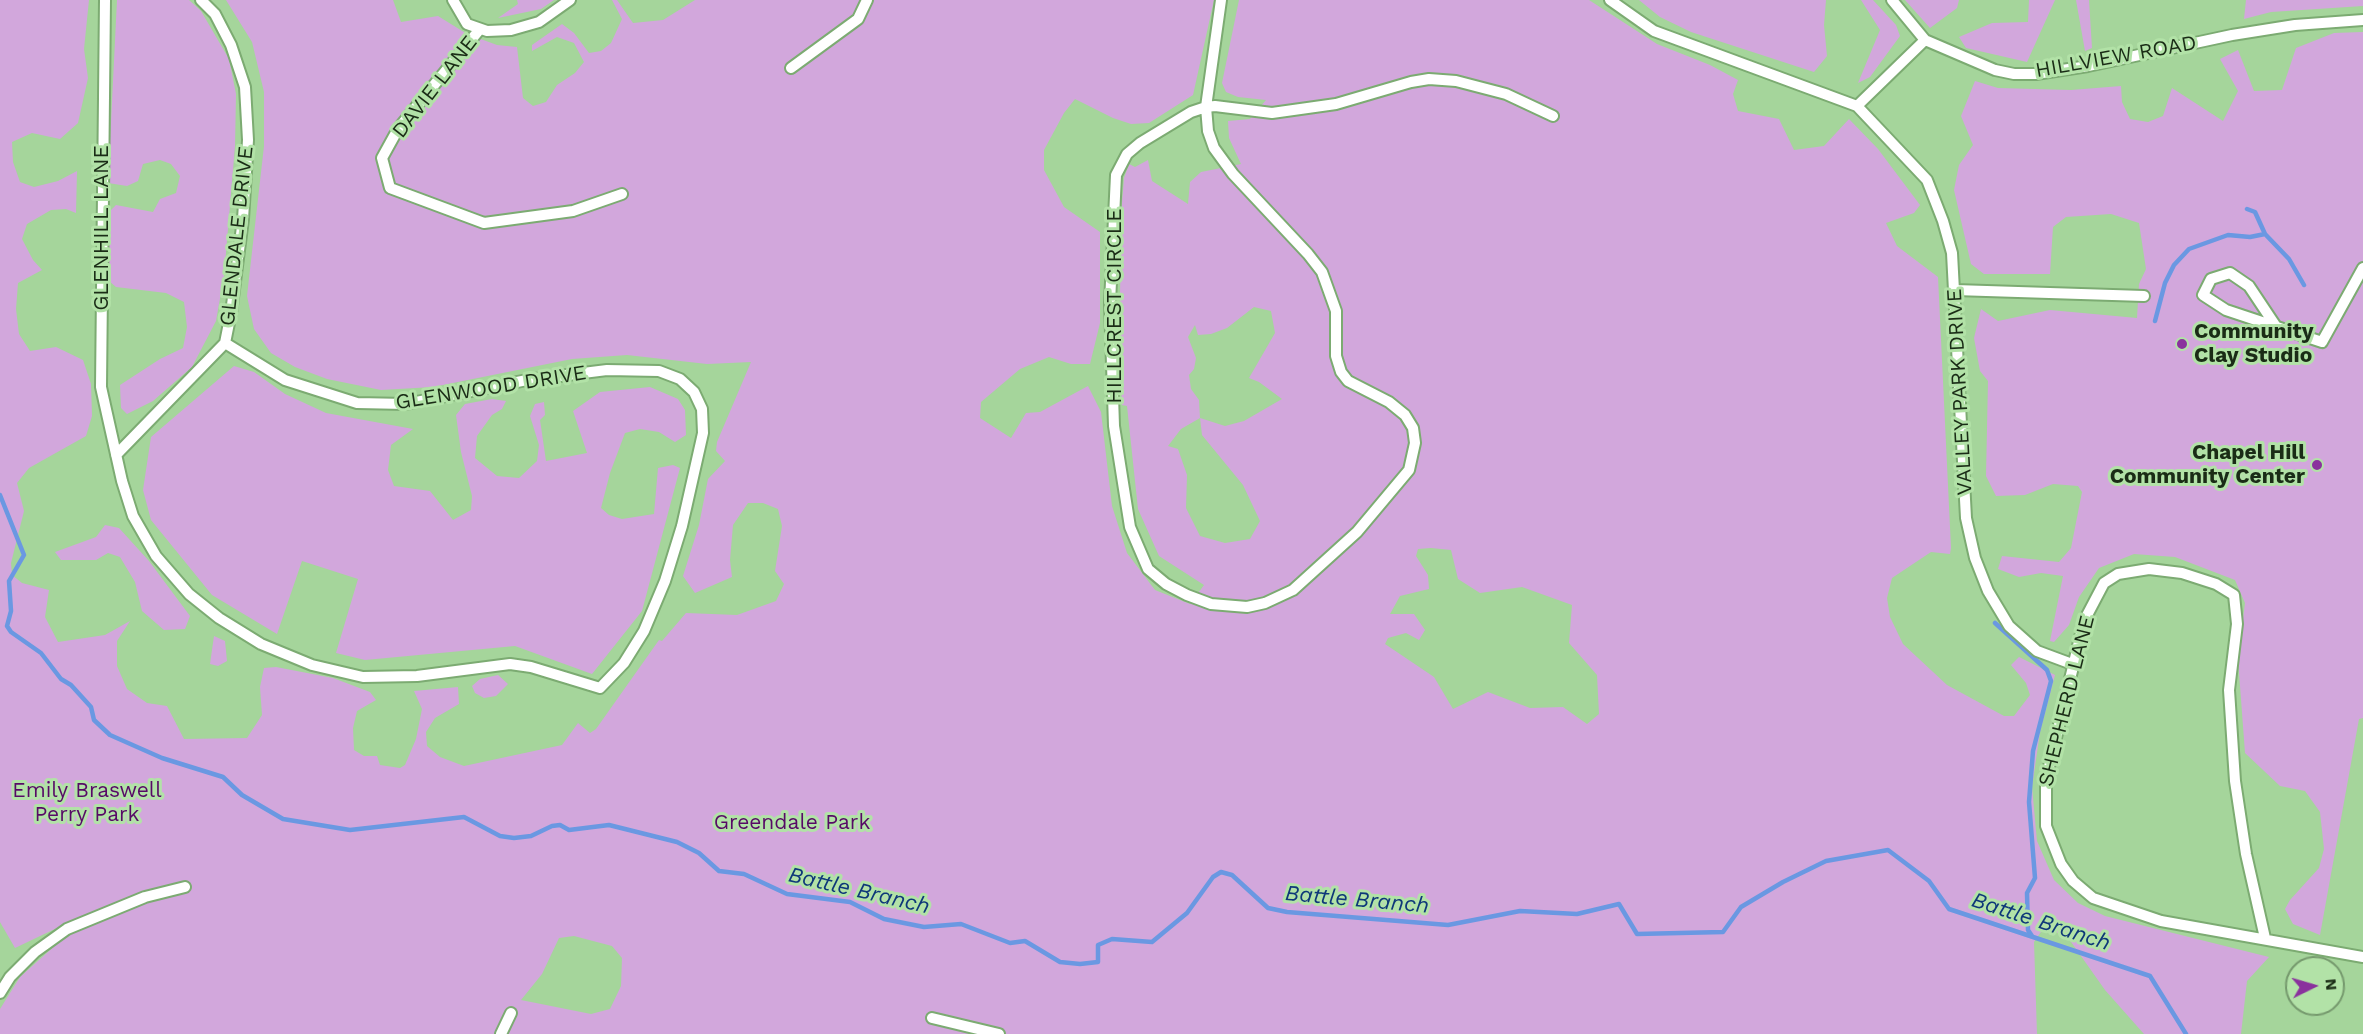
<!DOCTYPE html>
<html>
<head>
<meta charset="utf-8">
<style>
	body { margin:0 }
	#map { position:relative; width:2363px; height:1034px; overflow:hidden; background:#a5d59b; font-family:"Work Sans",sans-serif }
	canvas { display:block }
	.north { position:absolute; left:2285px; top:956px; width:60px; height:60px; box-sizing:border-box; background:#b2e2a7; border:2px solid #75996d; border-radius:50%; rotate:85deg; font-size:16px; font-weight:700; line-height:24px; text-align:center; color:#1a2c16 }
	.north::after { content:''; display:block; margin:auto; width:21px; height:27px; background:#8a319d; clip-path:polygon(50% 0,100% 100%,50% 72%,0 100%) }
</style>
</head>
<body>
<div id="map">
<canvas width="2363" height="1034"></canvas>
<div class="north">N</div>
</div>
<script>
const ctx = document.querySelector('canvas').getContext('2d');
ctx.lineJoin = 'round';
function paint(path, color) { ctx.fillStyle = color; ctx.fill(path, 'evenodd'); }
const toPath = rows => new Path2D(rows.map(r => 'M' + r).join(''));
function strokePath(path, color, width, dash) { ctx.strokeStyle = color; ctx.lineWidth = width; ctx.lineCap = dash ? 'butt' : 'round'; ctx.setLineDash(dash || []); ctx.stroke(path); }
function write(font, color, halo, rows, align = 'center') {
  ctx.font = font + ' "Work Sans",sans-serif'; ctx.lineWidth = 6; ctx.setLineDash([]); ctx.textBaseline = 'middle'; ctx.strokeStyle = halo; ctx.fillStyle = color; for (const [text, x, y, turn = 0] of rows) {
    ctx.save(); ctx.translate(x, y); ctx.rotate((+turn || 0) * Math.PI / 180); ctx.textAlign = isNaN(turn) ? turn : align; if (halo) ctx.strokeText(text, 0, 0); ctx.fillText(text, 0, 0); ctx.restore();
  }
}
paint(toPath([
	[0,0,89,0,84,49,88,78,78,123,60,139,32,133,12,142,13,162,20,182,34,187,58,181,77,171,76,213,66,209,51,210,27,224,22,239,33,260,42,270,18,283,16,309,19,334,30,351,56,347,83,360,91,384,92,416,86,436,29,468,17,483,24,511,11,563,12,575,22,583,49,590,45,617,58,642,105,635,130,621,117,641,117,666,127,689,147,703,167,706,184,739,247,738,262,715,260,687,264,668,276,667,333,678,370,692,376,700,357,711,353,728,354,750,364,756,377,756,380,765,400,768,405,765,416,739,422,709,414,691,458,687,459,704,435,718,426,732,427,746,440,757,464,766,562,745,578,723,590,733,596,729,659,640,662,641,686,613,737,615,776,601,784,584,775,571,782,526,778,509,763,503,748,503,733,525,730,560,732,577,695,593,683,576,699,525,708,479,725,461,716,451,717,442,751,362,707,364,627,355,572,359,433,387,381,390,327,379,295,367,271,353,254,329,247,296,264,146,264,92,252,42,226,0,393,0,401,22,438,16,467,34,497,45,517,47,523,98,533,106,546,102,557,85,575,73,584,62,574,43,557,37,532,51,532,45,562,24,574,33,589,53,601,51,611,43,622,19,612,0,617,0,633,23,663,20,695,0,1214,0,1193,95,1149,123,1131,124,1113,118,1075,99,1064,113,1044,150,1044,170,1064,207,1100,232,1100,323,1090,364,1071,364,1049,357,1020,369,981,402,980,418,1011,438,1026,413,1040,412,1088,386,1101,412,1112,506,1127,553,1155,590,1190,604,1204,585,1159,556,1138,509,1127,406,1122,405,1119,339,1122,203,1124,178,1129,164,1135,167,1148,160,1152,181,1188,204,1190,182,1201,172,1241,164,1229,138,1228,121,1250,119,1266,100,1238,97,1226,92,1222,83,1239,0,1589,0,1657,44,1710,65,1738,80,1733,94,1738,111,1779,119,1794,150,1824,146,1849,119,1878,149,1920,205,1914,213,1886,223,1897,246,1938,277,1951,548,1950,554,1931,552,1892,578,1887,598,1890,617,1903,644,1947,685,2004,716,2014,716,2030,695,2026,683,2011,665,2019,657,2055,675,2040,732,2032,787,2037,841,2054,880,2078,903,2105,916,2269,957,2247,981,2241,1034,2144,1034,2105,990,2069,939,2045,926,2034,942,2037,1034,0,1034,0,1009,20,977,58,943,59,927,15,948,0,922],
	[1254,307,1271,311,1275,333,1249,378,1259,382,1282,399,1244,421,1225,426,1200,418,1199,400,1191,389,1189,375,1194,369,1196,358,1188,337,1195,325,1198,335,1211,334,1227,328],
	[1200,418,1202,435,1243,485,1260,521,1250,539,1225,543,1200,536,1186,508,1187,475,1178,449,1168,446,1181,429],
	[1431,548,1451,550,1458,579,1480,593,1522,587,1572,605,1569,643,1597,675,1599,714,1587,724,1563,707,1530,708,1488,692,1453,709,1434,677,1385,644,1388,638,1406,633,1419,640,1425,630,1414,614,1390,614,1400,596,1429,589,1428,575,1416,556,1418,549],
	[574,936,612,946,622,958,621,986,610,1009,591,1014,521,1000,542,974,559,938],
	[117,0,189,0,201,11,229,59,236,94,235,146,224,276,216,321,192,367,153,401,127,414,121,408,120,385,160,359,183,348,187,327,184,302,166,293,116,287,109,281,109,212,116,205,153,212,160,199,176,193,180,176,171,164,160,160,143,164,138,181,127,186,108,183],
	[517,0,554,0,541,9,498,18,518,4],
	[1639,0,1826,0,1824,25,1827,56,1814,72,1691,32,1660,17],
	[1861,0,1873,0,1896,25,1900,36,1870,77,1858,83,1880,30],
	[1905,0,1959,0,1957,8,1930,28],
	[2029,0,2055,0,2027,62,1966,48,1959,37,1992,23,2028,22],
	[2076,0,2089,0,2092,48,2085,51],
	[2246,0,2363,0,2363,6,2271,12,2244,19],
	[2363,32,2363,718,2359,719,2320,935,2293,924,2285,909,2290,900,2319,868,2324,849,2320,812,2305,791,2280,786,2245,753,2238,659,2245,603,2235,580,2175,557,2134,554,2099,568,2079,597,2069,625,2054,642,2050,641,2063,576,2041,573,2019,577,1998,569,2002,556,2059,562,2071,548,2082,492,2078,486,2053,484,2025,495,1996,496,1986,476,1988,381,1980,371,1974,338,1981,309,1998,321,2050,310,2137,318,2139,284,2146,269,2139,223,2111,214,2066,217,2053,227,2050,274,1984,274,1971,264,1954,190,1959,165,1973,145,1961,116,1975,81,1998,88,2071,90,2121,86,2122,102,2130,119,2148,122,2163,116,2172,88,2223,121,2238,91,2220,59,2238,50,2254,91,2282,90,2296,48,2334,33],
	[234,366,254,372,285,394,326,413,413,429,391,445,388,470,394,486,430,491,453,520,471,510,472,496,461,452,456,415,465,404,492,399,506,401,502,409,492,415,477,436,475,458,497,476,519,478,537,461,539,445,530,416,535,404,544,402,545,415,540,420,546,461,587,453,573,411,600,392,650,387,678,399,685,410,686,435,675,442,659,432,640,429,625,433,610,473,601,508,609,515,622,519,654,514,658,468,673,465,680,468,642,611,592,674,515,646,365,660,336,653,358,579,302,561,277,634,212,595,151,520,143,490,151,437],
	[105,525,119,528,149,561,190,616,185,629,164,630,142,611,135,582,120,557,108,553,96,560,61,560,55,552,96,537],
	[214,636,225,641,227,661,218,666,210,664],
	[498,675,508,684,496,696,484,698,475,693,472,686,480,679]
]), '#d2a7dc');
strokePath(toPath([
	[2247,209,2255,212,2265,234],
	[2155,321,2165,283,2174,265,2189,249,2228,235,2250,237,2265,234,2289,259,2304,285],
	[0,495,24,555,9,581,11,611,7,626,11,632,41,653,61,679,71,685,91,707,94,720,110,735,162,758,223,777,242,795,283,819,350,830,464,817,500,836,514,838,531,836,552,826,560,825,569,830,609,825,677,842,699,853,719,871,744,874,787,894,850,902,884,919,924,927,961,924,1010,943,1025,941,1060,962,1080,964,1098,962,1098,945,1112,939,1152,942,1187,913,1213,877,1221,872,1232,875,1268,908,1287,912,1448,925,1520,911,1577,914,1619,904,1637,934,1723,932,1741,907,1783,882,1826,861,1888,850,1929,881,1949,909,2150,976,2186,1034],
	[1995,623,2047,670,2051,681,2033,751,2029,802,2035,878,2027,893,2028,930,2032,936]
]), '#6a98e2', 4.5);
const street = toPath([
	[105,0,101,387,122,481,133,516,156,556,189,594,219,618,261,644,312,665,363,677,417,676,510,664,531,667,600,688,624,663,644,631,665,581,682,526,703,433,702,409,694,392,680,379,659,371,607,370,527,380,406,404,357,403,285,380,225,343],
	[453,0,467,24,487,31,511,30,539,22,570,0],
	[1221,0,1206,107,1215,106,1272,113,1336,104,1411,82,1429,79,1456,81,1506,94,1553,116],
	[1610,0,1654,31,1857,106,1927,180,1943,221,1952,253,1966,518,1975,558,1988,591,2009,626,2037,651,2072,664],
	[1892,0,1925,40,1995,70,2014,74,2036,74,2088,66,2232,35,2295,25,2363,20],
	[480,29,398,129,382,158,390,188,484,223,573,211,622,194],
	[791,68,858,19,867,0],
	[1857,106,1925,40],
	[1206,107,1208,131,1214,148,1233,174,1308,254,1322,272,1336,311,1336,356,1341,372,1348,381,1389,402,1405,415,1413,428,1415,443,1409,470,1357,532,1293,590,1265,603,1247,607,1211,604,1187,595,1166,584,1148,569,1130,527,1114,426,1110,303,1116,175,1127,154,1140,143,1191,112,1206,107],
	[1955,290,2144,296],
	[2275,325,2249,286,2230,273,2211,279,2203,295,2226,310,2322,342,2363,268],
	[116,455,225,343,231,313,243,219,248,140,245,87,231,45,215,14,201,0],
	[2265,938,2246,854,2235,781,2229,690,2237,624,2234,595,2216,584,2182,573,2149,569,2118,574,2104,583,2084,621,2046,779,2046,826,2061,864,2073,881,2093,898,2161,921,2363,957],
	[0,993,10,977,35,952,67,929,145,897,185,887],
	[932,1018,999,1034],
	[501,1034,511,1013]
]);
strokePath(street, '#7cab72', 14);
strokePath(street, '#fff', 10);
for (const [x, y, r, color] of [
	[2182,344,6,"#8a319d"],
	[2317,465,6,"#8a319d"]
]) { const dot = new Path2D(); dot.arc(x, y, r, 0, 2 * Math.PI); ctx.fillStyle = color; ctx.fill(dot); strokePath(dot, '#b2e2a7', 2); }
write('21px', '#1a2c16', '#b2e2a7', [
	["HILLVIEW ROAD",2116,57,-10],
	["DAVIE LANE",435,87,-52],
	["GLENHILL LANE",102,228,-90],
	["GLENDALE DRIVE",237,236,-84],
	["HILLCREST CIRCLE",1115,306,-90],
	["GLENWOOD DRIVE",491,388,-9],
	["VALLEY PARK DRIVE",1960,392,-93],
	["SHEPHERD LANE",2067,701,-76]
]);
write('bold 21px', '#1a2c16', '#b2e2a7', [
	["Community",2194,332],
	["Clay Studio",2194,356],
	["Chapel Hill",2305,453,"right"],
	["Community Center",2305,477,"right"]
], 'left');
write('21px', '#570966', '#b2e2a7', [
	["Emily Braswell",87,791],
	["Perry Park",87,815],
	["Greendale Park",792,823]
]);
write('italic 22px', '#0e3779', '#b2e2a7', [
	["Battle Branch",859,891,13],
	["Battle Branch",1357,900,5],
	["Battle Branch",2041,922,18]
]);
</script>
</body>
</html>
